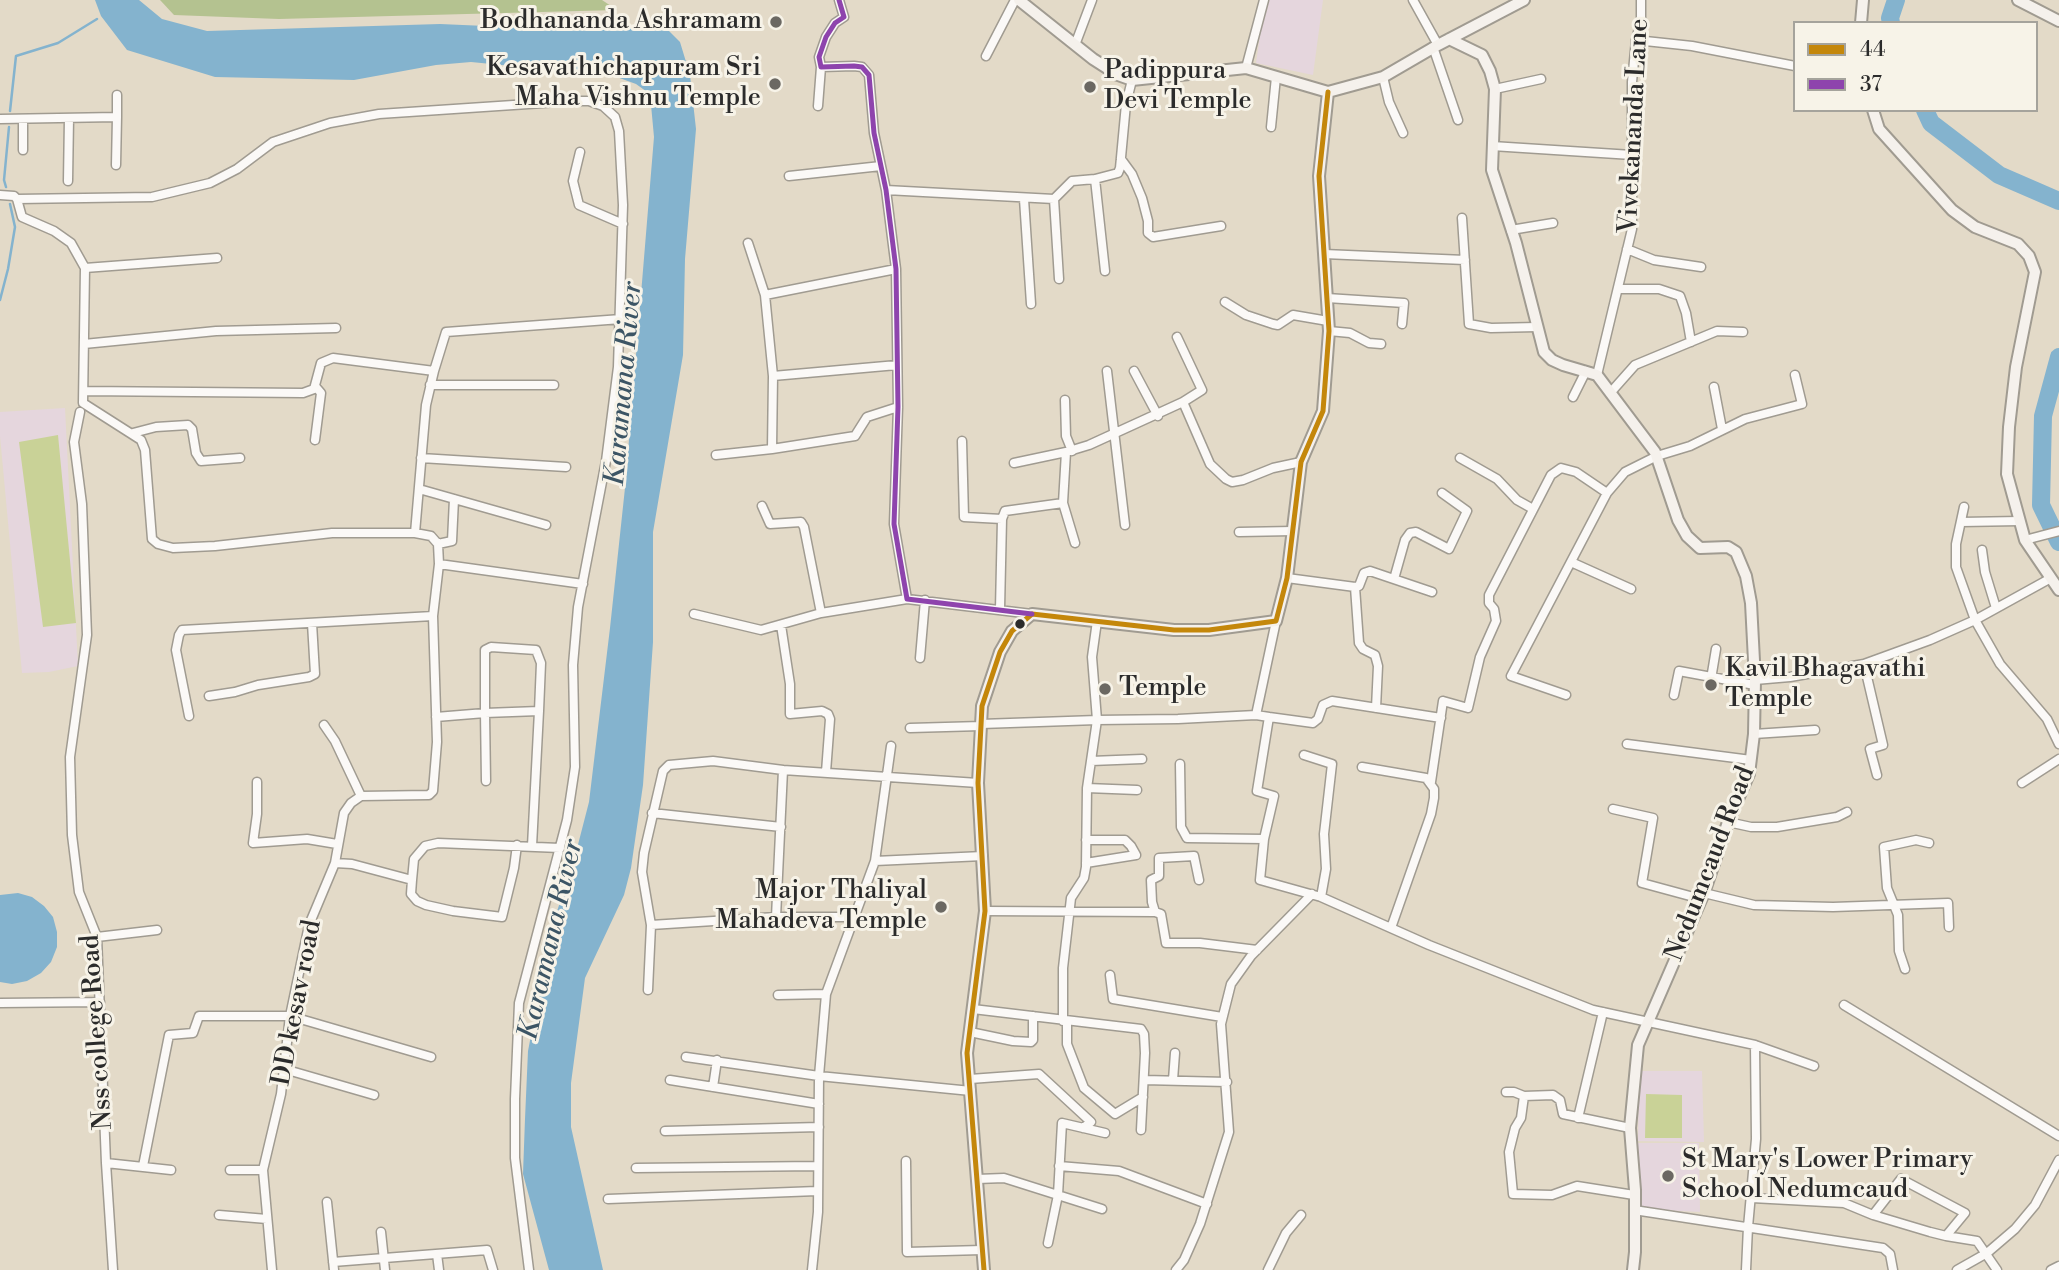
<!DOCTYPE html>
<html>
<head>
<meta charset="utf-8">
<style>
	body { margin:0 }
	#map { position:relative; width:2059px; height:1270px; overflow:hidden; background:#e3dac8; font-family:"Libre Bodoni",serif }
	canvas { display:block }
	.legend { position:absolute; left:1793px; top:21px; width:245px; height:91px; box-sizing:border-box; background:#f7f3e8; border:2px solid #a5a39c; margin:0; padding:9px 12px; list-style:none; font-size:21px; color:#2b2b2b }
	.legend li { display:flex; align-items:center; gap:14px; height:35px }
	.legend b { width:35px; border:2px solid #a5a39c }
</style>
</head>
<body>
<div id="map">
<canvas width="2059" height="1270"></canvas>
<ul class="legend">
<li><b style="height:9px;background:#c4870b"></b>44</li>
<li><b style="height:9px;background:#8e44ad"></b>37</li>
</ul>
</div>
<script>
const ctx = document.querySelector('canvas').getContext('2d');
ctx.lineJoin = 'round';
function paint(path, color) { ctx.fillStyle = color; ctx.fill(path, 'evenodd'); }
const toPath = rows => new Path2D(rows.map(r => 'M' + r).join(''));
function strokePath(path, color, width, dash) { ctx.strokeStyle = color; ctx.lineWidth = width; ctx.lineCap = dash ? 'butt' : 'round'; ctx.setLineDash(dash || []); ctx.stroke(path); }
function write(font, color, halo, rows, align = 'center') {
  ctx.font = font + ' "Libre Bodoni",serif'; ctx.lineWidth = 6; ctx.setLineDash([]); ctx.textBaseline = 'middle'; ctx.strokeStyle = halo; ctx.fillStyle = color; for (const [text, x, y, turn = 0] of rows) {
    ctx.save(); ctx.translate(x, y); ctx.rotate((+turn || 0) * Math.PI / 180); ctx.textAlign = isNaN(turn) ? turn : align; if (halo) ctx.strokeText(text, 0, 0); ctx.fillText(text, 0, 0); ctx.restore();
  }
}
paint(toPath([
	[1265,0,1323,0,1313,75,1256,63],
	[65,408,78,666,49,672,22,673,0,436,0,412],
	[1639,1071,1702,1071,1704,1142,1638,1141],
	[1634,1143,1699,1143,1700,1212,1641,1209]
]), '#e5d6dd');
paint(toPath([
	[58,435,76,623,43,627,19,442],
	[1646,1094,1682,1095,1682,1138,1645,1138]
]), '#c9d297');
paint(toPath([
	[160,0,602,0,617,10,279,19,174,15]
]), '#b4c290');
paint(toPath([
	[95,0,139,0,162,19,207,31,440,24,577,30,662,24,680,42,690,75,696,129,685,259,683,355,653,532,653,642,643,785,631,868,624,895,585,978,571,1083,571,1127,603,1270,549,1270,523,1174,525,1119,528,1051,552,926,573,864,589,802,610,628,625,488,654,137,650,94,636,84,614,76,471,62,436,65,354,80,215,77,127,50,101,16],
	[18,893,32,897,44,906,53,917,57,932,57,947,51,962,41,973,27,981,12,984,0,982,0,895]
]), '#84b3ce');
strokePath(toPath([
	[10,111,16,56,58,43,97,19],
	[6,187,4,180,9,127],
	[0,300,8,269,15,227,10,204]
]), '#84b3ce', 2.5);
strokePath(toPath([
	[1891,23,1890,18,1896,0],
	[1925,110,1931,123,1999,175,2059,201],
	[2059,357,2043,416,2041,505,2059,542]
]), '#84b3ce', 18);
const street = toPath([
	[839,0,844,17,835,23,826,37,819,57,821,67,854,66,862,67,869,75,874,133,886,190,896,269,898,407,894,524,907,599,1032,614],
	[1413,0,1438,45],
	[1636,40,1692,46,1795,66],
	[1075,45,1092,0],
	[1433,47,1458,120],
	[986,56,1015,0],
	[1246,68,1264,0],
	[1383,77,1389,102,1403,133],
	[1495,89,1541,79],
	[818,106,821,67],
	[0,119,117,117,117,95],
	[1271,127,1276,77],
	[1492,146,1632,155],
	[23,150,23,119],
	[580,152,573,181,579,205,623,224],
	[1121,159,1132,174,1142,198,1148,221,1148,233,1153,237,1221,226],
	[116,165,117,117],
	[789,176,881,166],
	[1095,179,1105,271],
	[68,181,69,118],
	[886,190,1054,199,1072,181,1095,179,1118,173,1120,168,1126,104,1132,80],
	[0,195,14,196,17,199,22,217,54,231,71,243,85,268,83,403,141,440,145,450,152,539,158,544,173,548,215,546,332,533,415,533],
	[17,199,152,197,210,183,237,169,273,142,330,123,379,114,573,101,589,101,603,106,615,117,619,131,623,205,618,367,606,461,578,607,573,665,575,767,567,820,519,1003,515,1099,515,1158,529,1270],
	[1024,199,1031,304],
	[1054,199,1059,279],
	[1462,218,1469,324,1491,328,1537,327],
	[1511,230,1553,223],
	[748,243,765,295,773,376,772,449,855,436,867,417,898,407],
	[1627,249,1654,260,1701,267],
	[1324,254,1465,260],
	[85,268,217,258],
	[1618,289,1659,289,1680,296,1686,313,1691,342],
	[765,295,896,269],
	[1327,298,1404,303,1402,324],
	[1225,302,1246,315,1273,324,1278,325,1293,315,1328,321],
	[1329,331,1350,333,1369,343,1381,344],
	[1177,337,1202,390,1183,402,1210,464,1226,479,1232,482,1243,480,1273,468,1301,462],
	[84,344,216,331,336,328],
	[434,371,446,332,621,319],
	[1107,371,1125,525],
	[1134,371,1158,416],
	[1597,375,1632,229,1632,82,1636,40,1641,21,1641,0],
	[773,376,897,365],
	[430,385,554,385],
	[315,386,321,393,315,440],
	[1714,387,1722,429],
	[84,391,303,393,314,389,321,363,333,358,434,371,426,405,415,533,431,536,438,544,439,564,433,616,437,742,433,791,429,795,361,796,351,803,344,813,335,863,309,925,290,1016,281,1094,263,1170,272,1270],
	[1611,392,1635,365,1717,331,1743,332],
	[1573,397,1586,371],
	[1065,400,1066,436,1072,451],
	[80,412,74,442,82,504,87,635,70,757,72,835,79,892,97,937,106,1163,113,1270],
	[133,433,156,427,188,425,192,429,196,453,201,461,240,458],
	[962,441,964,517,1002,519],
	[716,455,772,449],
	[421,458,566,467],
	[1460,458,1497,479,1517,500,1533,509],
	[1014,463,1066,452],
	[419,489,546,525],
	[1063,503,1075,543],
	[762,506,770,524,801,522,804,527,821,613],
	[1964,507,1956,544,1956,567,1975,620,2000,664,2047,719,2059,744],
	[1961,522,2020,521],
	[1239,532,1293,531],
	[2025,540,2059,531],
	[438,544,452,541,454,499],
	[1982,550,1985,572,1996,608],
	[1571,562,1631,589],
	[439,564,583,584],
	[1287,578,1355,587,1359,586,1364,573,1370,571,1432,592],
	[1394,579,1405,540,1410,533,1416,532,1449,549,1467,511,1442,493],
	[1355,587,1359,643,1363,649,1375,655,1378,666,1376,708],
	[1000,609,1002,519,1005,511,1063,503,1066,452,1089,445,1183,402],
	[694,614,761,630,821,613,907,599],
	[781,625,790,684,790,714,822,711,828,714,830,719,826,772],
	[920,658,925,600],
	[1864,664,1883,745,1870,749,1877,775],
	[1711,679,1716,649],
	[1755,680,1790,677,1864,664,1930,640,1975,620,2051,578],
	[1566,695,1511,676,1607,493,1625,472,1657,456,1690,446,1745,419,1802,404,1795,375],
	[1674,695,1679,671,1755,685],
	[209,696,235,692,258,685,309,677,315,674,312,623],
	[1256,715,1276,621],
	[189,716,176,650,179,635,182,630,433,616],
	[436,717,485,713,539,711,541,663,536,650,491,647,485,650,485,713,486,781],
	[1269,717,1313,723,1318,719,1323,705,1332,701,1441,718],
	[981,724,1097,720,1178,719,1256,715,1269,717,1257,791,1274,796,1264,839,1260,880,1321,897,1429,945,1593,1010,1755,1045,1814,1066],
	[324,725,335,741,361,796],
	[910,728,981,726],
	[1754,734,1815,730],
	[1627,744,1751,760],
	[1304,755,1332,764,1324,834,1326,869,1321,897],
	[1091,761,1142,759],
	[1180,764,1181,827,1187,838,1264,839],
	[1362,767,1426,778,1434,789,1434,798,1431,814,1391,928],
	[257,782,257,814,253,843,307,839,337,844],
	[1431,782,1443,701,1468,708,1480,657,1496,621,1494,609,1489,603,1489,595,1551,475,1561,468,1576,472,1607,493],
	[2022,783,2059,759],
	[1087,788,1137,790],
	[1613,809,1653,818,1642,883,1701,899],
	[652,813,781,827],
	[1728,822,1751,827,1777,827,1837,817,1847,812],
	[532,846,539,711],
	[875,861,983,856],
	[335,863,352,864,412,880,414,859,425,846,438,843,560,848],
	[1086,863,1136,855,1131,846,1125,840,1086,840],
	[412,880,411,894,417,901,426,905,453,911,502,917,514,868,517,845],
	[1199,880,1194,856,1159,858,1159,876,1151,880,1152,902,1155,912,1161,914,1166,943,1200,943,1257,950],
	[1704,893,1754,905,1833,907,1948,903,1949,927],
	[985,911,1155,912],
	[776,917,783,770,978,783],
	[651,925,776,917,853,917],
	[97,937,157,930],
	[1905,969,1899,951,1898,915,1887,888,1884,847,1916,840,1929,843],
	[1110,975,1113,999,1222,1017],
	[648,990,651,925,642,872,644,853,663,771,669,765,713,761,783,770],
	[778,995,826,994],
	[0,1003,100,1002],
	[1844,1005,2059,1136],
	[973,1009,1141,1029,1144,1034,1145,1053,1141,1130],
	[1063,1021,1063,968,1071,898,1084,878,1086,867,1087,788,1097,720,1092,657,1097,621],
	[1067,1021,1067,1044,1084,1088,1115,1114,1143,1097],
	[970,1032,1013,1041,1031,1042,1033,1040,1033,1016],
	[686,1057,819,1076,826,994,875,861,891,746],
	[284,1069,374,1095],
	[970,1079,1039,1074,1091,1122,1083,1128],
	[670,1080,819,1104],
	[1144,1080,1227,1082],
	[1173,1080,1175,1053],
	[713,1087,717,1060],
	[1506,1092,1514,1092,1524,1096,1553,1095,1560,1100,1563,1114,1630,1128],
	[1524,1096,1521,1118,1515,1128,1509,1152,1513,1194,1552,1195,1577,1186,1634,1195],
	[1578,1118,1603,1012],
	[665,1131,819,1127],
	[906,1161,907,1252,982,1250],
	[106,1163,171,1170],
	[143,1166,169,1035,193,1033,199,1016,290,1016,431,1057],
	[1059,1166,1119,1171,1207,1204],
	[636,1168,817,1166],
	[230,1170,263,1170],
	[977,1179,1004,1178,1102,1209],
	[1752,1198,1844,1203,1873,1215],
	[608,1199,817,1191],
	[327,1202,334,1270],
	[1634,1210,1883,1248,1890,1254,1893,1270],
	[219,1215,267,1219],
	[381,1232,385,1270],
	[1946,1236,1965,1213,1901,1179,1873,1215,1930,1232,1946,1236,1977,1241,1997,1270],
	[1048,1243,1058,1195,1062,1123,1105,1133],
	[437,1254,439,1270],
	[333,1262,487,1250,493,1270],
	[812,1270,818,1212,819,1076,971,1091],
	[1176,1270,1184,1260,1200,1224,1229,1132,1221,1024,1231,984,1251,956,1312,894],
	[1268,1270,1286,1233,1301,1215],
	[1746,1270,1748,1227,1756,1139,1755,1045],
	[1957,1270,1987,1253,2015,1229,2035,1205,2059,1160],
	[2051,1270,2059,1266]
]);
const secondary = toPath([
	[1019,0,1093,59,1118,75,1132,80,1246,68,1328,92,1383,77,1438,45,1524,0],
	[2018,0,2059,21],
	[1861,23,1863,0],
	[1449,39,1482,55,1490,71,1495,89,1492,170,1516,243,1544,352,1552,360,1563,365,1597,375,1655,452,1678,520,1687,536,1700,548,1728,547,1736,552,1746,576,1751,603,1755,680,1754,734,1749,774,1728,822,1704,893,1638,1045,1630,1128,1635,1190,1635,1252,1633,1270],
	[1873,110,1879,129,1952,210,1975,227,2018,244,2029,256,2035,272,2016,367,2009,427,2007,474,2025,540,2059,590],
	[984,1270,967,1053,985,911,978,783,982,706,1000,652,1012,631,1032,614,1174,630,1209,630,1276,621,1287,578,1301,462,1323,411,1329,331,1319,176,1328,92]
]);
strokePath(street, '#a09b91', 11);
strokePath(secondary, '#a09b91', 14);
strokePath(street, '#fbf9f7', 8);
strokePath(secondary, '#f5f1ec', 10);
strokePath(toPath([
	[984,1270,967,1053,985,911,978,783,982,706,1000,652,1012,631,1032,614,1174,630,1209,630,1276,621,1287,578,1301,462,1323,411,1329,331,1319,176,1328,92]
]), '#c4870b', 5);
strokePath(toPath([
	[839,0,844,17,835,23,826,37,819,57,821,67,854,66,862,67,869,75,874,133,886,190,896,269,898,407,894,524,907,599,1032,614]
]), '#8e44ad', 5);
for (const [x, y, r, color] of [
	[776,22,7,"#6b6862"],
	[775,84,7,"#6b6862"],
	[1090,87,7,"#6b6862"],
	[1020,624,6,"#2b2b2b"],
	[1711,685,7,"#6b6862"],
	[1105,689,7,"#6b6862"],
	[941,907,7,"#6b6862"],
	[1668,1176,7,"#6b6862"]
]) { const dot = new Path2D(); dot.arc(x, y, r, 0, 2 * Math.PI); ctx.fillStyle = color; ctx.fill(dot); strokePath(dot, '#f7f3e8', 2.5); }
write('26px', '#2b2b2b', '#f7f3e8', [
	["Bodhananda Ashramam",762,22,"right"],
	["Kesavathichapuram Sri",761,69,"right"],
	["Maha Vishnu Temple",761,99,"right"],
	["Padippura",1104,72],
	["Devi Temple",1104,102],
	["Kavil Bhagavathi",1725,670],
	["Temple",1725,700],
	["Temple",1119,689],
	["Major Thaliyal",927,892,"right"],
	["Mahadeva Temple",927,922,"right"],
	["St Mary's Lower Primary",1682,1161],
	["School Nedumcaud",1682,1191]
], 'left');
write('26px', '#2b2b2b', '#f7f3e8', [
	["Vivekananda Lane",1635,126,-87],
	["Nedumcaud Road",1711,864,-69],
	["DD kesav road",298,1003,-79],
	["Nss college Road",98,1032,-94]
]);
write('italic 28px', '#3c5565', '#f7f3e8', [
	["Karamana River",625,384,-85],
	["Karamana River",552,940,-77]
]);
</script>
</body>
</html>
